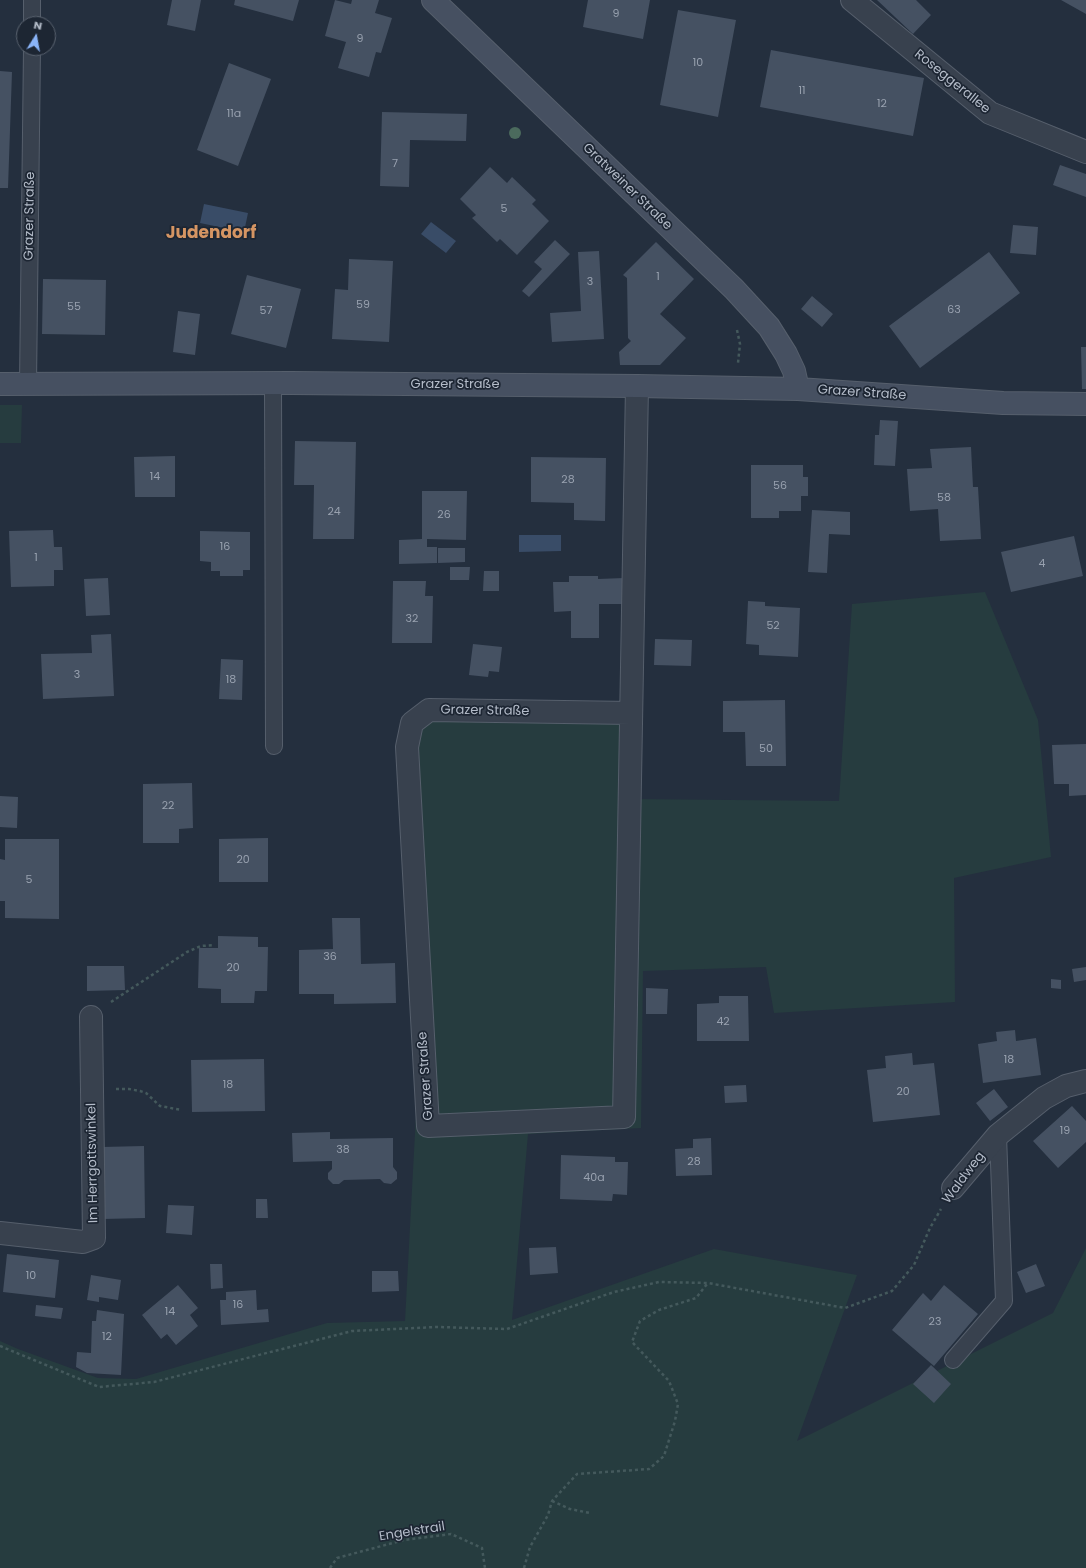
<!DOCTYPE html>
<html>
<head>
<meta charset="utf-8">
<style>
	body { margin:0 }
	#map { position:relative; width:1086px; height:1568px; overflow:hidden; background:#242f3e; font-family:Poppins,sans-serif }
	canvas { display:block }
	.north { position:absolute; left:16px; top:16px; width:40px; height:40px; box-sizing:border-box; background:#1d2633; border:1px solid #59626f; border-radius:50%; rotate:11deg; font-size:11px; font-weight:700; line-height:16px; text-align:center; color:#b4bcc9 }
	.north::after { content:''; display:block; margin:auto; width:14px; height:18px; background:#8ab4f8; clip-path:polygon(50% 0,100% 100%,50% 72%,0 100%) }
</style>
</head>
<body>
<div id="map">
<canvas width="1086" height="1568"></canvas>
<div class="north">N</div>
</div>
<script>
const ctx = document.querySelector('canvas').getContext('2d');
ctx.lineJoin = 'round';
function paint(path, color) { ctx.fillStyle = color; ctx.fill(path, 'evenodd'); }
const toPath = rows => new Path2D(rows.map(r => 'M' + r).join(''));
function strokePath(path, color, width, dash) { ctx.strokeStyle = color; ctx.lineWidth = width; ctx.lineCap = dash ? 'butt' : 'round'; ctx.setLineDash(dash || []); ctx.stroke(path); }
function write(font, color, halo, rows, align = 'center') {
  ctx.font = font + ' Poppins,sans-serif'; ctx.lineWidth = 3.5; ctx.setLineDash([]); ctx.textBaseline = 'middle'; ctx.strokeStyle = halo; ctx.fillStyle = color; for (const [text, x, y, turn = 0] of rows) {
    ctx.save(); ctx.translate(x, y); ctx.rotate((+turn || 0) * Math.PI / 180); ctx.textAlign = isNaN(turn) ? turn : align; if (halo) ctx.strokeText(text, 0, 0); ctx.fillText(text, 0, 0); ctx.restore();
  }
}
paint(toPath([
	[0,405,22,405,21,443,0,443],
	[985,592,1038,720,1051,857,954,878,955,1002,774,1013,766,967,643,971,641,1128,528,1134,512,1320,714,1249,857,1275,797,1441,1053,1313,1086,1248,1086,1568,0,1568,0,1341,18,1349,98,1378,136,1379,327,1323,405,1321,422,1001,415,793,419,726,433,717,625,720,625,799,839,801,852,604]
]), '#263c3f');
paint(toPath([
	[204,204,248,213,244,232,200,223],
	[431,222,456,241,446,253,421,234],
	[519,535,561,535,561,551,519,552]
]), '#394c67');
paint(toPath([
	[172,0,201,0,195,31,167,25],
	[235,0,299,0,293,21,234,5],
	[335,0,351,4,352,0,379,0,375,13,392,18,381,53,376,52,369,77,338,68,346,42,325,36],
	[588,0,650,0,643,39,583,27],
	[877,0,916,0,931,15,913,34],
	[1061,0,1086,0,1086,14],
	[678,10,736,20,718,117,660,105],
	[771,50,924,78,913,136,760,107],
	[229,63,271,79,238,166,197,150],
	[0,71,12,72,8,188,0,188],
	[382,112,467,114,466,141,410,140,409,187,380,186],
	[1060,165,1086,174,1086,197,1053,185],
	[490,167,507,183,512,177,536,200,532,204,549,221,517,255,500,239,497,242,472,218,476,215,460,199],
	[1013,225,1038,227,1036,255,1010,253],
	[555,240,570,254,529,297,522,291,542,269,534,262],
	[656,242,694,279,660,314,686,338,660,365,620,365,619,352,631,341,628,338,627,278,623,275],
	[599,251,604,339,552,342,550,313,581,311,578,252],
	[989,252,1020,293,920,368,889,326],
	[349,259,393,261,389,342,332,339,335,289,348,290],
	[247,275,301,289,286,348,231,334],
	[43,279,106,280,105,335,42,334],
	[812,296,833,314,822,327,801,309],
	[178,311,200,314,195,355,173,352],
	[1081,347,1086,347,1086,389,1082,389],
	[880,420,898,421,895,466,874,465,875,435,879,435],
	[295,441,356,442,354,539,313,539,314,485,294,485],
	[971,447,973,487,978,487,981,539,940,541,938,509,910,511,907,469,932,468,930,449],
	[175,456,175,497,135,497,134,457],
	[531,457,606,458,605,521,574,520,574,503,531,502],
	[751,465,803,465,803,477,808,477,808,496,801,496,801,511,779,511,779,518,751,518],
	[422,491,467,491,466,540,427,539,427,547,437,547,437,563,399,564,399,540,422,539],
	[812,510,850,512,850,535,829,534,827,573,808,572],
	[53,530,54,547,62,547,63,570,54,570,54,586,11,587,9,531],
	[200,531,250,532,250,570,243,570,243,576,220,576,220,571,211,571,211,562,200,561],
	[1074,536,1083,576,1011,592,1001,552],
	[438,548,465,548,465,562,438,563],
	[450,567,470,567,469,580,450,580],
	[484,571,499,571,499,591,483,591],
	[569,576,598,576,598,579,624,578,624,604,599,604,599,638,571,638,571,611,554,612,553,582,569,582],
	[108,578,110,615,86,616,84,579],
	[393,581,426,581,425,596,433,596,432,643,392,643],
	[748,601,765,602,765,606,800,608,798,657,759,655,759,645,746,644],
	[111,634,114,696,43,699,41,654,92,653,91,635],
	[655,639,692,640,691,666,654,665],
	[473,644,502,647,499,672,489,671,488,677,469,675],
	[221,659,243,660,242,700,219,699],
	[785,700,786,766,746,766,745,732,723,732,723,701],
	[1086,744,1086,795,1069,796,1069,784,1054,784,1052,745],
	[192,783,193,828,179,829,179,843,143,843,143,784],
	[0,796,18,797,17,828,0,827],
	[268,838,268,882,219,882,219,839],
	[5,839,59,839,59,919,5,918,5,901,0,901,0,859,5,860],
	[332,918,360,918,361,964,395,963,396,1003,334,1004,334,994,299,994,299,950,333,949],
	[218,936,258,937,258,947,268,947,267,991,255,991,254,1003,221,1003,221,989,198,988,199,948,218,948],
	[87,966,124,966,125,990,87,991],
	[1086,967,1086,980,1074,982,1072,969],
	[1051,979,1061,980,1061,989,1051,988],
	[646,988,668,989,667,1014,646,1014],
	[719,996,748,996,749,1041,697,1041,697,1004,719,1003],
	[1015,1030,1016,1041,1036,1038,1041,1075,983,1083,978,1044,997,1041,996,1032],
	[912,1053,913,1065,934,1063,940,1115,873,1122,867,1070,886,1068,885,1056],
	[264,1059,265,1111,192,1112,191,1060],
	[746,1085,747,1102,725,1103,724,1086],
	[994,1089,1008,1107,990,1121,976,1103],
	[1072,1106,1086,1121,1086,1142,1058,1168,1033,1141],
	[330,1132,330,1139,393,1138,393,1167,397,1172,397,1179,391,1184,384,1183,380,1179,344,1180,339,1184,333,1184,328,1179,328,1173,332,1169,332,1161,293,1162,292,1133],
	[711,1138,712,1175,676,1176,675,1149,693,1148,693,1139],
	[144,1146,145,1218,103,1219,102,1147],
	[561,1155,615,1157,615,1162,628,1162,627,1195,613,1194,612,1201,560,1199],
	[256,1199,267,1199,268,1218,256,1218],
	[168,1205,194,1206,192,1235,166,1233],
	[556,1247,558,1273,530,1275,529,1248],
	[7,1254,59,1260,55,1298,3,1292],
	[210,1264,222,1264,223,1288,211,1289],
	[1036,1264,1045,1286,1026,1293,1017,1272],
	[372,1271,398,1271,399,1291,372,1292],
	[91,1275,121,1280,118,1300,99,1297,99,1302,87,1300],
	[178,1285,198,1308,190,1315,198,1326,176,1345,167,1334,161,1339,142,1315],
	[944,1285,978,1314,934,1366,892,1330,923,1293,931,1301],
	[256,1290,257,1310,268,1309,269,1322,221,1325,220,1300,226,1300,226,1292],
	[36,1305,63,1308,61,1319,35,1316],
	[97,1310,124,1314,121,1375,87,1373,76,1367,77,1352,91,1353,92,1321,96,1321],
	[931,1365,951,1384,934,1403,913,1384]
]), '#455162');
const service = toPath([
	[32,24,32,0],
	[28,384,32,48],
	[273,384,274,746],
	[953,1360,1004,1301,998,1135]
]);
const minor = toPath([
	[852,0,990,113,1086,152],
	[631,713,429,710,412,723,407,747,428,1126,624,1117,637,386],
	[953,1188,998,1135,1044,1098,1066,1086,1086,1081],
	[0,1233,83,1242,94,1238,91,1017]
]);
const secondary = toPath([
	[433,0,734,289,769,327,786,354,794,371,798,389],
	[0,384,291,383,637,386,798,389,1003,403,1086,404]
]);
strokePath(service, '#565f6c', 18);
strokePath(minor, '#565f6c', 24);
strokePath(secondary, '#565f6c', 24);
strokePath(toPath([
	[737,330,740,344,738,363],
	[111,1002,187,952,201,946,214,945],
	[116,1089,129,1089,140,1091,146,1093,160,1106,182,1110],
	[0,1346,99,1387,154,1382,352,1331,437,1327,507,1329,614,1292,659,1282,708,1283,845,1308,892,1291,914,1265,930,1228,941,1209],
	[552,1501,570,1509,590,1513],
	[330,1568,337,1558,404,1540,451,1534,482,1548,485,1568],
	[524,1568,530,1547,548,1515,552,1501,577,1474,649,1469,664,1456,675,1421,678,1404,669,1381,632,1342,640,1321,659,1310,696,1298,707,1284]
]), '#44595c', 2.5, [3, 3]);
strokePath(service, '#38414e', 16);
strokePath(minor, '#38414e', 22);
strokePath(secondary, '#465061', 22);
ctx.fillStyle = '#4b6a5d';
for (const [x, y] of [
	[515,133]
]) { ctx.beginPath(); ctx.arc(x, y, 6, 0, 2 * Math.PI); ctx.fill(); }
write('11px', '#98a1af', null, [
	["9",616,14],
	["9",360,39],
	["10",698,63],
	["11",802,91],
	["12",882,104],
	["11a",234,114],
	["7",395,164],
	["5",504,209],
	["1",658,277],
	["3",590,282],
	["59",363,305],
	["55",74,307],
	["63",954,310],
	["57",266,311],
	["14",155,477],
	["28",568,480],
	["56",780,486],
	["58",944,498],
	["24",334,512],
	["26",444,515],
	["16",225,547],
	["1",36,558],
	["4",1042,564],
	["32",412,619],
	["52",773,626],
	["3",77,675],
	["18",231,680],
	["50",766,749],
	["22",168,806],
	["20",243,860],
	["5",29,880],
	["36",330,957],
	["20",233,968],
	["42",723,1022],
	["18",1009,1060],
	["18",228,1085],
	["20",903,1092],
	["19",1065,1131],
	["38",343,1150],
	["28",694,1162],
	["40a",594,1178],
	["10",31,1276],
	["16",238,1305],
	["14",170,1312],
	["23",935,1322],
	["12",107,1337]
]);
write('13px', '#b4bcc9', '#1d2633', [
	["Roseggerallee",952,82,39],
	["Gratweiner Straße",627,187,44],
	["Grazer Straße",30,216,-89],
	["Grazer Straße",455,385],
	["Grazer Straße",862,393,4],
	["Grazer Straße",485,711,1],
	["Grazer Straße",426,1076,-94],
	["Im Herrgottswinkel",93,1163,-91],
	["Waldweg",964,1178,-53],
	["Engelstrail",412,1532,-9]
]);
write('bold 17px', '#d59563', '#1d2633', [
	["Judendorf",211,234]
]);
</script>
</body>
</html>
